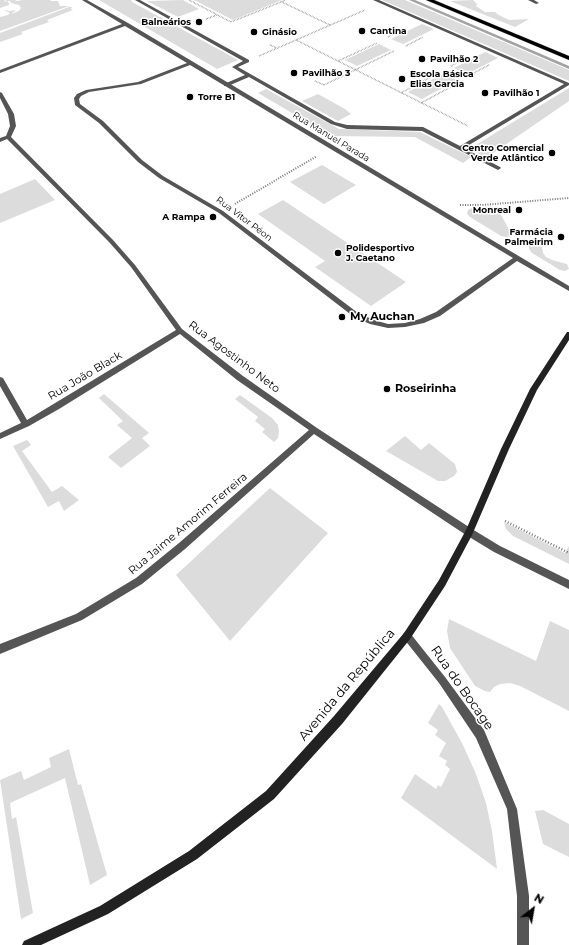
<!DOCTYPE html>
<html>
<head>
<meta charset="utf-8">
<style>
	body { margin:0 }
	#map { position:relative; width:569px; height:945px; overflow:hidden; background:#fff; font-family:Montserrat,sans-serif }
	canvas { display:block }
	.north { position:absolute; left:513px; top:889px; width:40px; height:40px; -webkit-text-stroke:3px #fff; paint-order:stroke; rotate:31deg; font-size:11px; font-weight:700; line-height:16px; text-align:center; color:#000 }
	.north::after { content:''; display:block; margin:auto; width:14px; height:18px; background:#000; clip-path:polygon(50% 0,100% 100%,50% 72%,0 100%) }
</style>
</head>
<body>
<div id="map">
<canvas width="569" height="945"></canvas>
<div class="north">N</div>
</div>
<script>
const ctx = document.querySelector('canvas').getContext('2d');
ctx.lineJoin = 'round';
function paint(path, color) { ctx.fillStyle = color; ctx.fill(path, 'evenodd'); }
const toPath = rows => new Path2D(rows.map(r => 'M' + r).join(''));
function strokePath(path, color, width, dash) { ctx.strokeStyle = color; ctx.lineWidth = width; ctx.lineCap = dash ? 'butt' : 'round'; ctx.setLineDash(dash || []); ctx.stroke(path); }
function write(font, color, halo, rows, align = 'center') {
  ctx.font = font + ' Montserrat,sans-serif'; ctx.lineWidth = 3; ctx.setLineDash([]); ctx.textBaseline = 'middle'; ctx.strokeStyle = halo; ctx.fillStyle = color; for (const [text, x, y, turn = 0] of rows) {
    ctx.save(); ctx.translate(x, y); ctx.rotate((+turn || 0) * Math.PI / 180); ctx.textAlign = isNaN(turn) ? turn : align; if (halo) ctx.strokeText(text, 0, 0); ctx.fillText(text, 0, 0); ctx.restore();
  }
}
paint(toPath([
	[0,0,5,0,4,2,7,1,5,0,15,0,17,1,23,0,50,0,51,1,58,1,60,6,69,6,0,31,0,17,8,15,10,13,4,10,10,11,16,10,11,14,19,11,21,8,19,5,11,3,10,1,7,1,9,3,9,5,0,8],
	[99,0,131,0,132,2,238,60,217,69],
	[183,0,199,9,178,17,147,1],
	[194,0,282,0,233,20],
	[382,0,405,0,569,70,569,81],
	[473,0,477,4,476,6,485,12,495,12,497,14,509,20,529,19,515,27,450,1],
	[69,7,72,7,71,9,73,10,47,20,49,22,21,32,23,34,0,42,0,33],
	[422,24,434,29,403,44,391,39],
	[379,44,391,50,357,66,345,60],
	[485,52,498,58,467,74,454,68],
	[443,74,457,80,422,99,408,92],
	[569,88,569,101,486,158,472,150,474,146],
	[266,89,339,129,420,132,471,157,463,163,415,137,331,136,258,93],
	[318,94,345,109,351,114,338,121,302,101],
	[322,165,356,185,324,204,290,182],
	[35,179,55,200,0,223,0,194],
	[283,200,406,282,371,306,315,267,325,261,258,214],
	[489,207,500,213,511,233,511,236,507,237,501,236,470,217,467,214,468,210,472,208],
	[536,244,542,247,543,253,546,257,552,260,567,264,569,269,565,271,560,270,532,253,529,249,529,246],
	[104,394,149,433,142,438,150,446,121,468,108,457,132,438,117,425,123,421,99,398],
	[240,395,272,418,278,425,279,432,278,438,274,442,262,432,265,429,255,421,258,417,235,399],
	[405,436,421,450,429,443,455,464,457,472,454,476,445,481,438,481,386,451],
	[27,440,31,445,22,451,52,492,62,486,79,500,64,511,59,501,48,507,13,446],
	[270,488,328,533,230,641,176,575],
	[504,522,565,553,569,546,569,564,513,536,506,529],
	[449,619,536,661,550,621,569,630,569,711,520,686,510,683,500,684,494,687,490,692,485,691,475,686,450,648,447,631],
	[439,704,442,707,462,743,476,774,486,803,492,831,497,869,401,798,415,774,436,789,438,785,441,787,450,769,445,765,447,761,439,756,446,743,435,735,438,730,428,723],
	[69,749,78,785,81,784,107,875,90,885,65,778,10,803,12,819,16,817,33,913,21,919,0,780,21,771,24,780,51,767,49,758],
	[543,810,569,824,569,857,543,844,535,811]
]), '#dcdcdc');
paint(toPath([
	[409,0,415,0,569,66,569,69,409,0]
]), '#a3a3a3');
const primary = toPath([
	[426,0,434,0,569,56,569,60,426,0]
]);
strokePath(primary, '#dbdbdb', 1);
strokePath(toPath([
	[189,0,231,22,286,0],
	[282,2,330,25],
	[206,19,217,15],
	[388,37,406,29],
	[296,40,365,10],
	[270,45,277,48],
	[406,46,423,37],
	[259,56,296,40,468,126],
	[338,61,377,43],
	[451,66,468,57],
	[470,75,489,65],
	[315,81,324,85,394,51],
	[401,93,440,72],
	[421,103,460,82]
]), '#777', 1.5, [0.5, 1]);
strokePath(toPath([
	[235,204,317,156],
	[460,205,482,205,569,198]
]), '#777', 2, [1, 1.5]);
strokePath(toPath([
	[505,521,569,553]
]), '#777', 2.5, [1, 2]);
paint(toPath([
	[135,0,140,0,249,60,249,62,238,67,335,122,347,125,423,127,460,146,564,84,373,0,379,0,569,83,569,85,464,148,500,167,501,168,498,170,422,131,347,129,331,124,249,77,228,86,224,86,224,84,245,75,232,67,243,61,135,0],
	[528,0,534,0,539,3,536,4,528,0]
]), '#555');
paint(toPath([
	[82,0,87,0,128,23,569,286,569,291,517,261,440,316,424,323,405,327,388,328,370,324,354,317,219,213,159,178,138,162,99,123,75,105,74,98,77,94,86,90,138,82,187,63,125,26,0,73,0,70,122,24,82,0],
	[190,65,513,258,436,312,420,319,405,323,388,324,374,320,358,313,223,211,163,176,142,160,103,121,80,104,79,99,81,96,89,92,141,84,190,65],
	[0,92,2,93,14,114,16,126,11,137,113,240,135,265,182,329,243,376,317,428,472,529,500,546,569,580,569,589,494,552,466,535,314,434,185,549,142,584,82,620,0,654,0,644,76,614,136,578,179,543,309,430,237,380,180,334,59,409,29,426,0,439,0,433,21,423,0,386,0,377,3,378,27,420,176,330,131,267,109,242,7,139,0,142,0,138,6,136,10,126,8,114,0,98,0,92],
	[407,631,410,633,445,677,484,730,517,809,529,896,529,945,517,945,517,896,507,809,476,738,439,683,404,639,402,636,404,633,407,631]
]), '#555');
paint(toPath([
	[567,332,569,332,569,340,537,390,509,449,472,535,445,586,410,639,342,724,274,799,197,859,108,914,41,945,22,945,24,941,100,906,189,851,266,791,334,716,404,633,439,580,466,530,501,449,530,389,567,332]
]), '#222');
paint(primary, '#000');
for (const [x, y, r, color] of [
	[199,22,4,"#000"],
	[362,31,4,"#000"],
	[254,32,4,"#000"],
	[422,59,4,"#000"],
	[294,73,4,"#000"],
	[402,79,4,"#000"],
	[485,93,4,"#000"],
	[190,97,4,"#000"],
	[552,153,4,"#000"],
	[519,210,4,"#000"],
	[213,217,4,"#000"],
	[561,237,4,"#000"],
	[338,253,4,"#000"],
	[342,317,4,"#000"],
	[387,389,4,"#000"]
]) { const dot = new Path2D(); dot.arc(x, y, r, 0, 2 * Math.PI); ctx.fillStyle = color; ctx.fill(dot); strokePath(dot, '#fff', 1.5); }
write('bold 9px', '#000', '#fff', [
	["Balneários",191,22,"right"],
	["Cantina",370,31],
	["Ginásio",262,32],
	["Pavilhão 2",430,59],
	["Pavilhão 3",302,73],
	["Escola Básica",410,74],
	["Elias Garcia",410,84],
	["Pavilhão 1",493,93],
	["Torre B1",198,97],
	["Centro Comercial",544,148,"right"],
	["Verde Atlântico",544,158,"right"],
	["Monreal",511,210,"right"],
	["A Rampa",205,217,"right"],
	["Farmácia",553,232,"right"],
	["Palmeirim",553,242,"right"],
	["Polidesportivo",346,248],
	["J. Caetano",346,258]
], 'left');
write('9px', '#000', '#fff', [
	["Rua Manuel Parada",331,137,31],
	["Rua Vitor Péon",244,219,37]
]);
write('bold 11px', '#000', '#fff', [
	["My Auchan",350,317],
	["Roseirinha",395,389]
], 'left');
write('11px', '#000', '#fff', [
	["Rua Agostinho Neto",234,357,37],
	["Rua João Black",85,376,-31],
	["Rua Jaime Amorim Ferreira",188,524,-40]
]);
write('13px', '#000', '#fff', [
	["Avenida da República",347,685,-50],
	["Rua do Bocage",462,688,55]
]);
</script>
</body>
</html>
